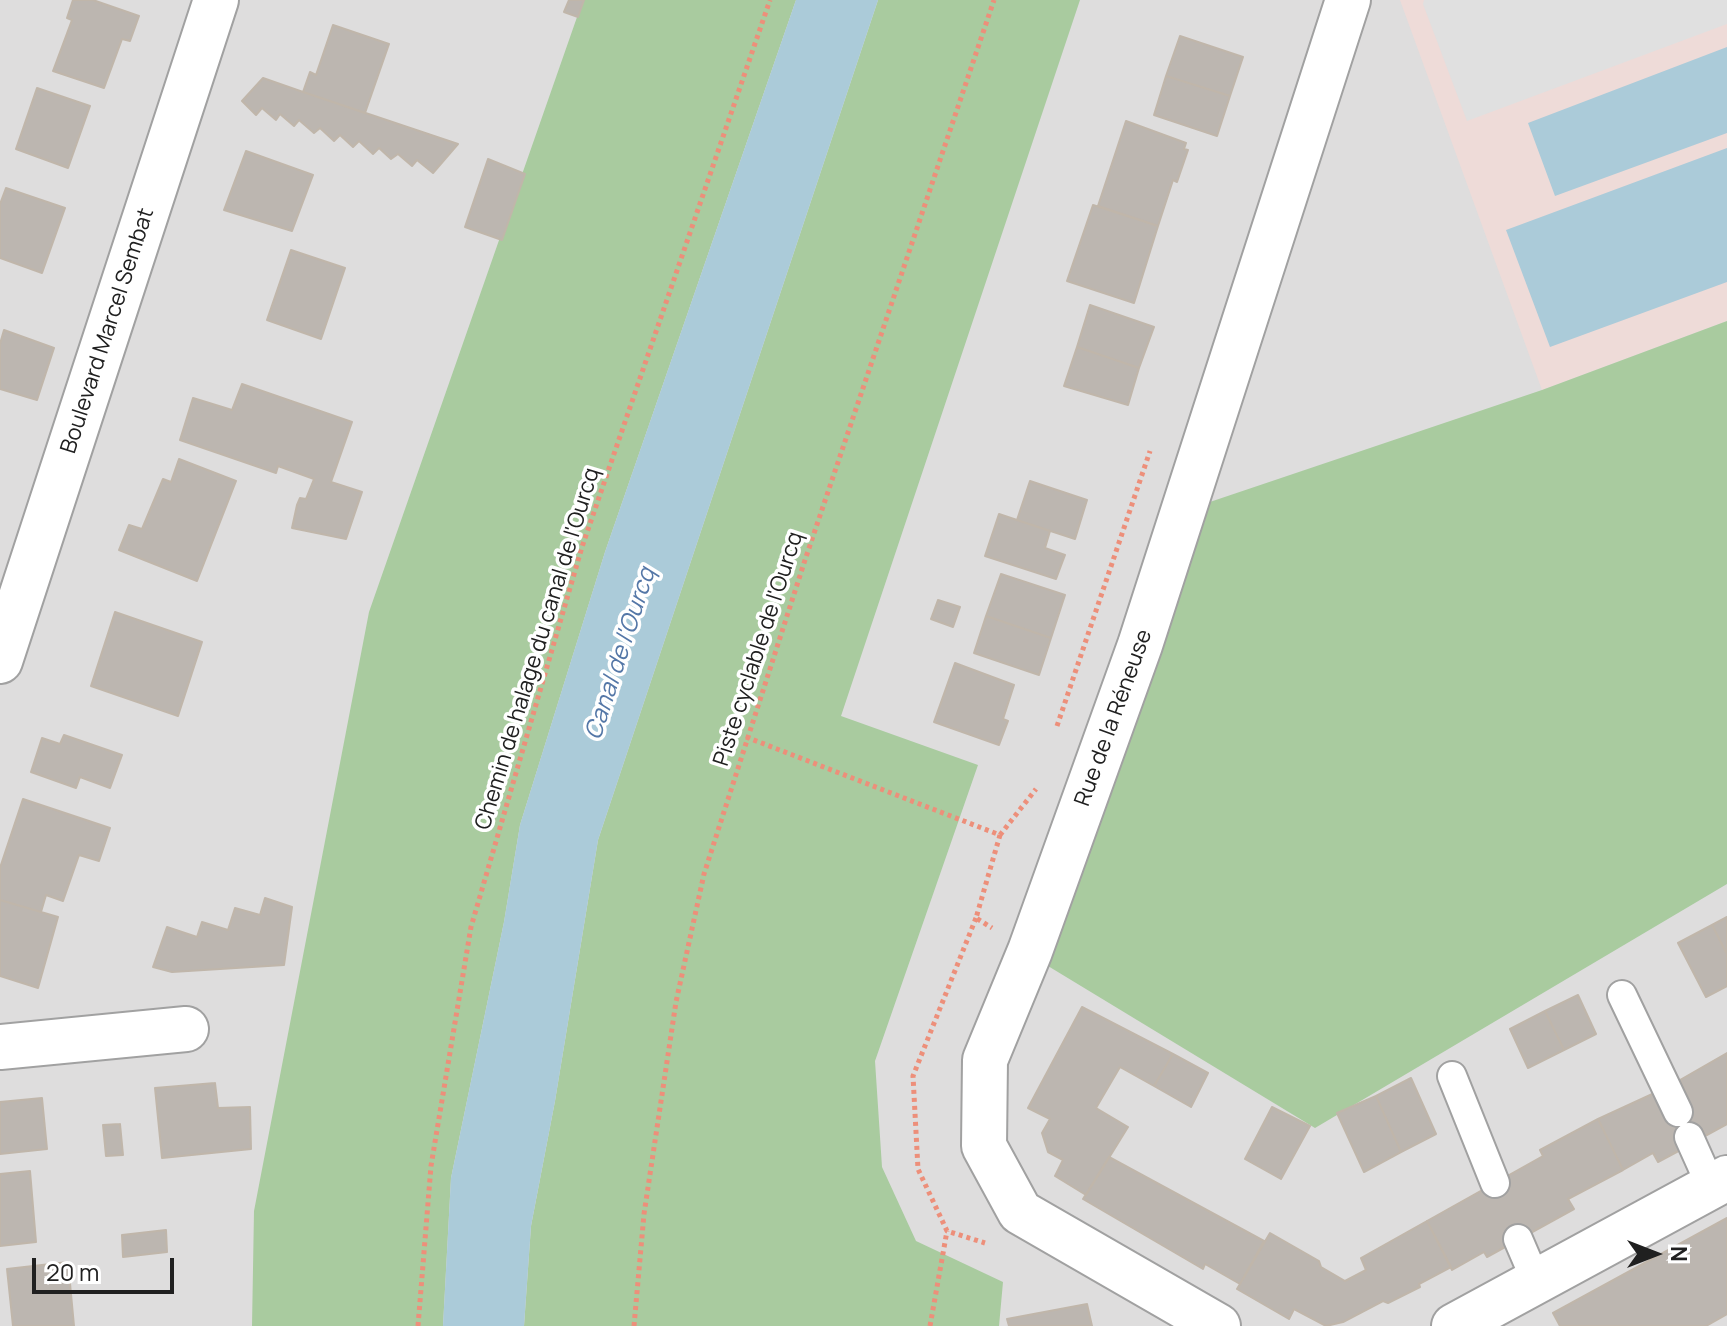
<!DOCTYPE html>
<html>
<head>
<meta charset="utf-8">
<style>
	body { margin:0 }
	#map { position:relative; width:1727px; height:1326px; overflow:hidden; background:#efede7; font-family:Manrope,sans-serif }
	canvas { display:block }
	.north { position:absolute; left:1615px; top:1214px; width:80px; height:80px; -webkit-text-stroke:6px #fff; paint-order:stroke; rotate:90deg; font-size:22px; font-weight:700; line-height:32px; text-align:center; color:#202020 }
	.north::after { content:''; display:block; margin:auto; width:28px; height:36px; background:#202020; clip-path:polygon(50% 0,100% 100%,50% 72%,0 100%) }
	.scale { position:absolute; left:32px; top:1258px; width:142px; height:36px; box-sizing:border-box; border:4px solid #202020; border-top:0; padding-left:10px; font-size:24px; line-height:28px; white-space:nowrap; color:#202020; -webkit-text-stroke:6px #fff; paint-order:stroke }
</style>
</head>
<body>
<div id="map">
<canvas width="1727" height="1326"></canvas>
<div class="north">N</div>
<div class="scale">20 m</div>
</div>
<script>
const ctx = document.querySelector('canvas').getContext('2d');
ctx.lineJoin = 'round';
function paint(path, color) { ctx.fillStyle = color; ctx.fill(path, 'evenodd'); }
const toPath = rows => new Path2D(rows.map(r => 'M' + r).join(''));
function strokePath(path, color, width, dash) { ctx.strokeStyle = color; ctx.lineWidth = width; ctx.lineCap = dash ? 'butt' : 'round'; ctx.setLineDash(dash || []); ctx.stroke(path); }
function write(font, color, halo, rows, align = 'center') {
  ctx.font = font + ' Manrope,sans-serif'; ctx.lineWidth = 7; ctx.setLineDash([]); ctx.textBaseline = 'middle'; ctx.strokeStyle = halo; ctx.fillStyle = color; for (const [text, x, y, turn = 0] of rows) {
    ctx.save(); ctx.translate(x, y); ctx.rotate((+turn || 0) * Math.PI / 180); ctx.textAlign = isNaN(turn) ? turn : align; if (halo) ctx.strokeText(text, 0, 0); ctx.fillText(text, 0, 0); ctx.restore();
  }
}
paint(toPath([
	[0,0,1727,0,1727,1326,0,1326]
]), '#dedddd');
paint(toPath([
	[1400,0,1727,0,1727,321,1542,390]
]), '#eedbd8');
paint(toPath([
	[583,0,796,0,605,552,520,825,504,922,451,1178,443,1326,252,1326,254,1211,369,612],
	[878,0,1080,0,841,716,978,765,875,1061,882,1167,916,1241,1003,1282,999,1326,524,1326,531,1226,555,1101,598,840],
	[1727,321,1727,884,1315,1128,1048,966,1201,505,1542,390]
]), '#a9cb9f');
paint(toPath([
	[1424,0,1727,0,1727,24,1467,121,1423,4]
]), '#e0e0e0');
paint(toPath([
	[796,0,878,0,598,840,555,1101,531,1226,524,1326,443,1326,451,1178,504,922,520,825,605,552],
	[1727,47,1727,133,1555,196,1528,123],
	[1727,148,1727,282,1550,347,1506,230]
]), '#abcbd9');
const building = toPath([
	[73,0,93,0,139,16,130,41,122,39,104,88,53,71,72,20,67,18,73,0],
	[569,0,584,0,578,17,564,12,569,0],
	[333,25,389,44,365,113,303,92,310,72,316,75,333,25],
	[1180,36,1243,57,1230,96,1166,76,1180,36],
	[1166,76,1230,96,1217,136,1154,115,1166,76],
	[263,78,303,92,458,144,433,173,417,160,412,166,398,154,391,159,379,148,373,154,359,141,353,147,340,135,334,141,320,128,314,133,299,120,294,126,280,114,276,120,262,108,256,115,242,101,263,78],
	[37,88,90,106,68,168,16,149,37,88],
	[1126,121,1186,143,1184,149,1188,150,1177,182,1173,180,1158,226,1098,206,1126,121],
	[246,151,313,175,292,231,224,210,246,151],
	[488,159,525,174,502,240,465,227,488,159],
	[6,188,65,208,42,273,0,258,0,204,6,188],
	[1093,205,1158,226,1134,303,1067,281,1093,205],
	[291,250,345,268,321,339,267,320,291,250],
	[1090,305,1154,327,1139,368,1077,347,1090,305],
	[4,330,54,348,37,400,0,389,0,344,4,330],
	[1077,347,1139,368,1128,405,1064,386,1077,347],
	[242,384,352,422,331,482,362,492,346,539,292,528,297,505,300,498,306,499,314,479,278,466,276,473,180,440,193,398,232,410,242,384],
	[179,459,236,481,197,581,119,550,129,525,142,529,163,479,171,482,179,459],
	[1030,481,1087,500,1075,539,1017,520,1030,481],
	[999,514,1050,531,1045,548,1065,555,1056,579,985,556,999,514],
	[1001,574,1065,595,1051,638,986,616,1001,574],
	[938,600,960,607,953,627,931,619,938,600],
	[115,612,202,642,178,716,91,686,115,612],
	[986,616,1051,638,1039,675,974,653,986,616],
	[955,663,1014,685,1003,719,1008,721,999,745,934,722,955,663],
	[64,735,122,755,110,788,80,777,76,788,31,772,42,738,60,744,64,735],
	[23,799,110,828,99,861,79,855,63,901,46,895,41,912,0,900,0,868,23,799],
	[265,898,292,907,284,965,172,972,153,967,167,927,197,937,202,922,228,930,235,908,260,915,265,898],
	[0,900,58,917,38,988,0,976,0,900],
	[1727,917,1727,954,1712,925,1727,917],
	[1712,925,1727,954,1727,986,1706,997,1678,943,1712,925],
	[1578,995,1596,1034,1564,1050,1545,1011,1578,995],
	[1082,1007,1173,1054,1154,1086,1120,1067,1096,1108,1128,1127,1086,1195,1055,1176,1063,1160,1048,1152,1042,1133,1050,1119,1028,1108,1082,1007],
	[1545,1011,1564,1050,1528,1068,1510,1029,1545,1011],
	[1727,1053,1727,1124,1705,1136,1703,1130,1683,1139,1686,1147,1658,1162,1653,1153,1623,1170,1598,1119,1661,1090,1678,1112,1691,1105,1680,1080,1727,1053],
	[1173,1054,1208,1073,1191,1107,1154,1086,1173,1054],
	[1411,1078,1436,1134,1401,1152,1376,1096,1411,1078],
	[215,1083,218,1108,250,1107,251,1149,162,1158,155,1088,215,1083],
	[1376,1096,1401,1152,1364,1172,1337,1113,1376,1096],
	[42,1098,47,1149,0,1154,0,1102,42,1098],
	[1272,1107,1310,1126,1281,1179,1245,1159,1272,1107],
	[1598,1119,1623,1170,1568,1199,1574,1209,1487,1257,1484,1252,1452,1270,1427,1221,1543,1156,1540,1150,1598,1119],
	[120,1124,123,1155,106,1156,103,1125,120,1124],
	[1109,1157,1264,1241,1240,1284,1205,1264,1203,1269,1083,1199,1109,1157],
	[30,1171,36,1242,0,1246,0,1174,30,1171],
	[1727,1218,1727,1314,1706,1326,1560,1326,1553,1313,1727,1218],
	[1427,1221,1451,1267,1419,1284,1420,1287,1388,1303,1383,1301,1343,1322,1326,1326,1294,1309,1289,1319,1237,1289,1270,1233,1319,1261,1321,1267,1345,1281,1366,1270,1361,1258,1427,1221],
	[166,1230,167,1252,123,1257,122,1235,166,1230],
	[68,1262,74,1326,13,1326,7,1269,68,1262],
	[1087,1304,1092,1326,1009,1326,1007,1319,1087,1304]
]);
paint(building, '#bcb6b0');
strokePath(building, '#c0b6aa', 2);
const service = toPath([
	[1622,995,1678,1112],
	[1452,1076,1495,1183],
	[1689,1137,1711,1186],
	[1518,1239,1536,1281]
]);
const minor = toPath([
	[0,661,216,0],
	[0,1047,186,1029],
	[1218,1326,1020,1212,984,1146,985,1060,1030,951,1140,645,1348,0],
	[1454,1326,1727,1178]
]);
strokePath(service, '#a1a1a1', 32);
strokePath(minor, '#a1a1a1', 48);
strokePath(toPath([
	[1057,726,1150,451],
	[746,737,1000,835,976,918,992,928],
	[1000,835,1036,789],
	[976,918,913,1076,918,1169,947,1231,985,1243],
	[418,1326,431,1166,471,927,582,547,770,0],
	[634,1326,644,1214,676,1002,704,874,805,560,994,0],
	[930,1326,947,1231]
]), '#ed8f7a', 5, [4, 4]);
strokePath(service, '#fff', 28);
strokePath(minor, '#fff', 44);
write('22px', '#202020', '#fff', [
	["Boulevard Marcel Sembat",108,331,-72],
	["Chemin de halage du canal de l'Ourcq",538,649,-73],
	["Piste cyclable de l'Ourcq",759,649,-72],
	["Rue de la Réneuse",1114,718,-70]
]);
write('italic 24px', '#5477a7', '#fff', [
	["Canal de l'Ourcq",621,654,-72]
]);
</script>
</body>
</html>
